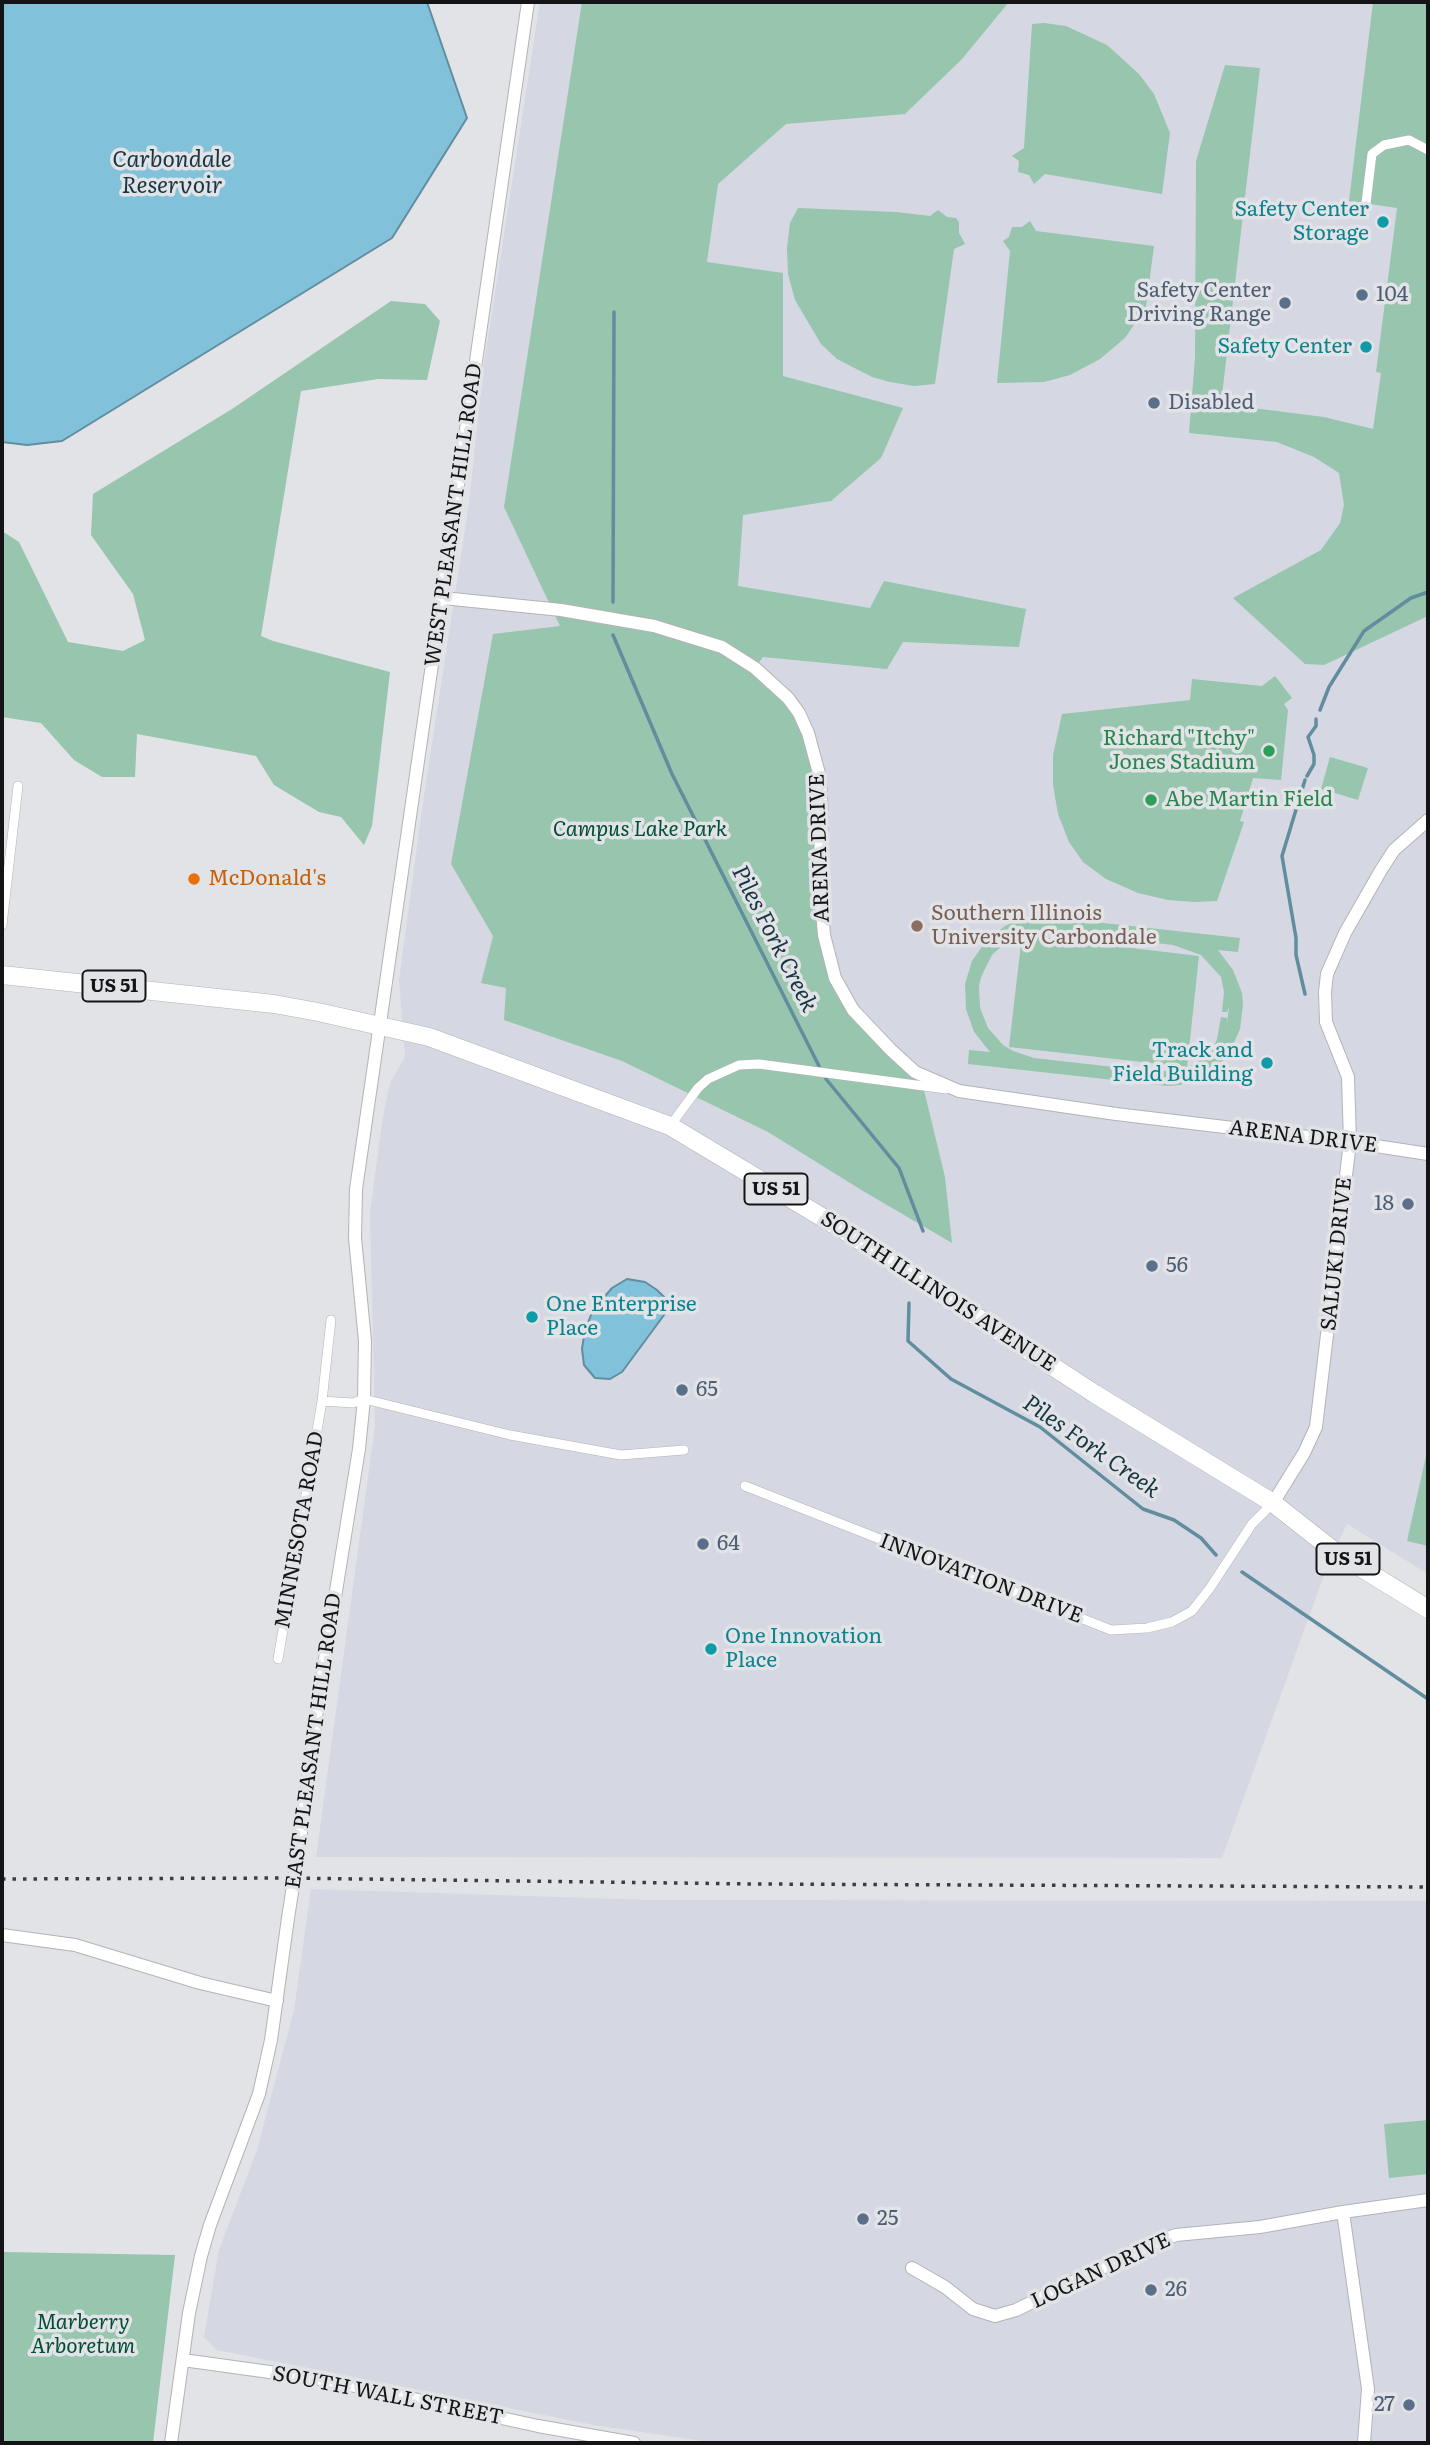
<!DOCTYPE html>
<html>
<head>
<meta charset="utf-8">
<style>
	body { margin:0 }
	#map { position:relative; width:1430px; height:2445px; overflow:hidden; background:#e2e3e6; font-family:Literata,serif }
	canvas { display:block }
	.frame { position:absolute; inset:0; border:4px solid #141416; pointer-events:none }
</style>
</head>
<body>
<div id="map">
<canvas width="1430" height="2445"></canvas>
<div class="frame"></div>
</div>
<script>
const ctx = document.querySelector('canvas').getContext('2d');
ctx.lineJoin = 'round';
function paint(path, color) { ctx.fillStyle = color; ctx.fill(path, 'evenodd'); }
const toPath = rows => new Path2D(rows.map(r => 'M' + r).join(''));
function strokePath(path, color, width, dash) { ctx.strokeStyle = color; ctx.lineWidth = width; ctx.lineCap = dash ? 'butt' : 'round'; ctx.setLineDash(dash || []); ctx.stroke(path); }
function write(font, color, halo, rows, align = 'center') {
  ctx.font = font + ' Literata,serif'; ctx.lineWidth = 7; ctx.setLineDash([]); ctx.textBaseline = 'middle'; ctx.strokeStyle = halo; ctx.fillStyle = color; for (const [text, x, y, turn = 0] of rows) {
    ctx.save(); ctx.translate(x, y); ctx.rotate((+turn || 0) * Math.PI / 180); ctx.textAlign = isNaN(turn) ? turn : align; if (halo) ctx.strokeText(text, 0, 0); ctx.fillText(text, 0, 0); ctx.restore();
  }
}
paint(toPath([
	[540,2,1428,2,1428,1574,1347,1524,1328,1564,1222,1858,316,1857,375,1426,370,1214,382,1122,390,1083,405,1057,399,980,423,802,469,503,483,370],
	[311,1889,651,1900,1428,1901,1428,2443,716,2443,594,2425,217,2350,204,2337,219,2250,257,2150,294,2010]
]), '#d5d8e2');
paint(toPath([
	[582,2,1009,2,962,59,905,114,786,124,718,184,707,262,783,273,783,376,903,408,881,458,831,501,743,515,738,586,870,608,884,581,1026,609,1019,647,903,642,887,669,763,657,755,668,788,698,815,755,824,935,853,1010,923,1086,945,1177,952,1243,863,1191,768,1132,622,1061,504,1020,506,988,481,983,493,936,451,864,493,634,560,626,504,507],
	[1373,2,1428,2,1428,616,1324,665,1305,664,1233,598,1321,550,1340,523,1344,505,1339,473,1314,457,1277,442,1189,433,1195,358,1196,161,1225,65,1260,68,1221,404,1324,417,1373,429,1381,373,1376,372,1397,208,1349,201],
	[1044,23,1066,26,1107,45,1139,74,1154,94,1170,133,1162,194,1045,174,1034,184,1029,175,1018,172,1019,161,1012,156,1024,148,1032,24],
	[798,208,896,212,930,216,938,210,947,217,956,218,959,222,959,233,965,244,954,249,935,384,914,386,890,382,872,377,837,359,821,344,795,300,788,274,787,248,790,223],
	[1030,221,1036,231,1154,246,1146,307,1125,338,1100,359,1070,375,1044,382,997,383,1010,251,1003,241,1009,237,1012,227,1022,227],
	[391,301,425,304,440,321,427,380,378,379,301,391,261,636,273,641,390,672,372,826,364,845,341,817,319,812,274,785,256,756,137,734,135,777,102,777,74,760,41,723,2,717,2,531,19,542,68,642,123,651,145,640,133,594,91,535,93,494,232,409],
	[1275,676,1292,698,1284,704,1288,710,1281,780,1253,778,1240,821,1244,822,1217,901,1194,902,1168,900,1138,893,1106,879,1083,862,1069,842,1058,814,1053,785,1053,755,1062,714,1190,700,1192,679,1262,686],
	[1330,757,1368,768,1358,800,1321,789],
	[1040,916,1240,938,1238,952,1218,950,1233,970,1242,993,1243,1005,1240,1029,1230,1052,1222,1061,1203,1076,1180,1085,1168,1086,968,1064,969,1050,990,1052,974,1032,966,1009,965,984,972,961,986,941,1005,926,1016,921],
	[1040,930,1173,945,1201,955,1221,977,1224,992,1222,1012,1227,1012,1229,1006,1227,1023,1227,1018,1221,1017,1217,1039,1211,1053,1188,1068,1158,1072,1034,1058,1013,1051,1003,1045,988,1028,980,1008,979,985,982,975,992,955,1008,940,1019,935],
	[1022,935,1199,956,1187,1067,1009,1047],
	[1428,1447,1428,1546,1407,1541],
	[1428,2120,1428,2174,1389,2178,1384,2124],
	[2,2252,175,2255,153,2443,2,2443]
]), '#97c5ad');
const water = toPath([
	[2,2,427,2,467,118,392,238,62,441,27,445,2,442,2,2],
	[627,1279,645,1282,657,1290,667,1300,667,1311,622,1372,610,1379,595,1378,584,1365,582,1349,585,1330,593,1310,612,1288,627,1279]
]);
paint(water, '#82c1da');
strokePath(water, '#618d9f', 2);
strokePath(toPath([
	[613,602,614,312],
	[613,635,672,774,819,1066],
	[1320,710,1329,687,1364,631,1411,598,1428,592],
	[1307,776,1314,764,1314,755,1308,737,1316,726,1316,719],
	[1305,994,1296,955,1296,938,1282,856,1305,780],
	[826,1079,899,1168,923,1231],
	[909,1303,908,1341,951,1379,1040,1427,1143,1509,1174,1520,1201,1538,1216,1555],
	[1242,1572,1428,1699]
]), '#618d9f', 3.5);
const street = toPath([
	[1366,203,1372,154,1384,145,1409,140,1428,150],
	[2,925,18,786],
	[670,1126,698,1088,708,1079,739,1065,759,1064,946,1089],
	[322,1401,353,1403,364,1399,510,1435,621,1455,684,1450],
	[745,1486,1111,1630,1147,1628,1172,1622,1192,1611,1210,1588,1252,1524,1273,1503],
	[278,1659,322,1401,331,1320]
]);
const secondary = toPath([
	[443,598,561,610,654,626,722,647,755,668,788,698,799,713,808,733,820,777,822,818,819,874,824,935,835,978,853,1010,891,1050,915,1072,959,1091,1116,1114,1350,1142,1428,1154],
	[1273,1503,1304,1453,1316,1427,1350,1142,1348,1077,1326,1022,1325,992,1327,974,1345,933,1381,870,1394,850,1428,820],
	[300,1841,318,1702,359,1449,364,1399,365,1341,355,1238,356,1189,528,2],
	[2,1935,75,1945,200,1983,277,2001],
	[1343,2212,1368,2389,1364,2443],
	[912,2268,945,2287,973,2309,995,2316,1016,2310,1151,2244,1176,2235,1260,2227,1343,2212,1428,2200],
	[183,2360,327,2380,538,2426,634,2443],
	[171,2443,189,2313,201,2256,210,2225,259,2094,271,2040,288,1918]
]);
const highway = toPath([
	[2,975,274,1004,318,1012,429,1037,670,1126,845,1231,1095,1394,1273,1503,1334,1551,1428,1609]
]);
strokePath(street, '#b2b3b6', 10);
strokePath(secondary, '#b2b3b6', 14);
strokePath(highway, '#b2b3b6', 19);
strokePath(street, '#fff', 9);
strokePath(secondary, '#fff', 12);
strokePath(highway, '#fff', 18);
strokePath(toPath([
	[2,1879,282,1878,755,1884,1428,1887]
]), '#3d3d40', 3.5, [3.5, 7]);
const secondaryBridge = toPath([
	[288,1918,300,1841]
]);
strokePath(secondaryBridge, '#b2b3b6', 14, []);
strokePath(secondaryBridge, '#fff', 12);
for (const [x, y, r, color] of [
	[1383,222,7,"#0f9aa8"],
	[1362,295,7,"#5c6f8a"],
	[1285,303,7,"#5c6f8a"],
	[1366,347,7,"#0f9aa8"],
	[1154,403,7,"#5c6f8a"],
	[1269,751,7,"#2e9e5b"],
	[1151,800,7,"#2e9e5b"],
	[194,879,7,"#e8710a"],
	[917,926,7,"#8d6e63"],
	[1267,1063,7,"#0f9aa8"],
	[1408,1204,7,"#5c6f8a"],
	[1152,1266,7,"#5c6f8a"],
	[532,1317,7,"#0f9aa8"],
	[682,1390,7,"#5c6f8a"],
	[703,1544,7,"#5c6f8a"],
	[711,1649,7,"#0f9aa8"],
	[863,2219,7,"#5c6f8a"],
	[1151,2290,7,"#5c6f8a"],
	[1409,2405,7,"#5c6f8a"]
]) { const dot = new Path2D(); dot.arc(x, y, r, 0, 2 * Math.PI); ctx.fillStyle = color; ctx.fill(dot); strokePath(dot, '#e2e3e6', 2.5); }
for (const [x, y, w] of [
	[114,986,63],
	[776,1189,63],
	[1348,1559,63]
]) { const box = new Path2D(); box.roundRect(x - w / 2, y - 15.5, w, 31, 5); ctx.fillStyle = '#e2e3e6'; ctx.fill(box); strokePath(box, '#141416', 2); }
write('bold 19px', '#141416', null, [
	["US 51",114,986],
	["US 51",776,1189],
	["US 51",1348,1559]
]);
write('21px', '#0d838f', '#e2e3e6', [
	["Safety Center",1369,210],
	["Storage",1369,234],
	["Safety Center",1352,347],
	["Track and",1253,1051],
	["Field Building",1253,1075],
	["One Enterprise",546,1305,"left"],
	["Place",546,1329,"left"],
	["One Innovation",725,1637,"left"],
	["Place",725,1661,"left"]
], 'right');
write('21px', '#4e5e75', '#e2e3e6', [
	["Safety Center",1271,291,"right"],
	["Driving Range",1271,315,"right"],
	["104",1376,295],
	["Disabled",1168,403],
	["18",1394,1204,"right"],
	["56",1166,1266],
	["65",696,1390],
	["64",717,1544],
	["25",877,2219],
	["26",1165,2290],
	["27",1395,2405,"right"]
], 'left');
write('21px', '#141416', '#e2e3e6', [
	["WEST PLEASANT HILL ROAD",454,515,-82],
	["ARENA DRIVE",820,848,-92],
	["ARENA DRIVE",1303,1137,7],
	["SALUKI DRIVE",1337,1254,-84],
	["SOUTH ILLINOIS AVENUE",938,1292,33],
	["MINNESOTA ROAD",300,1530,-80],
	["INNOVATION DRIVE",981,1579,21],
	["EAST PLEASANT HILL ROAD",314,1741,-82],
	["LOGAN DRIVE",1101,2271,-25],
	["SOUTH WALL STREET",388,2396,11]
]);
write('21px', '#27864d', '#e2e3e6', [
	["Richard \"Itchy\"",1255,739],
	["Jones Stadium",1255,763],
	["Abe Martin Field",1165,800,"left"]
], 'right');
write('italic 21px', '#004f34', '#e2e3e6', [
	["Campus Lake Park",640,830],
	["Marberry",83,2323],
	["Arboretum",83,2347]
]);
write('21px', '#c56008', '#e2e3e6', [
	["McDonald's",208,879]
], 'left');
write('21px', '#785e54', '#e2e3e6', [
	["Southern Illinois",931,914],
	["University Carbondale",931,938]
], 'left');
write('italic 23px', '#173641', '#e2e3e6', [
	["Carbondale",172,160],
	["Reservoir",172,186],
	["Piles Fork Creek",774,939,63],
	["Piles Fork Creek",1091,1447,35]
]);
</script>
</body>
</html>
